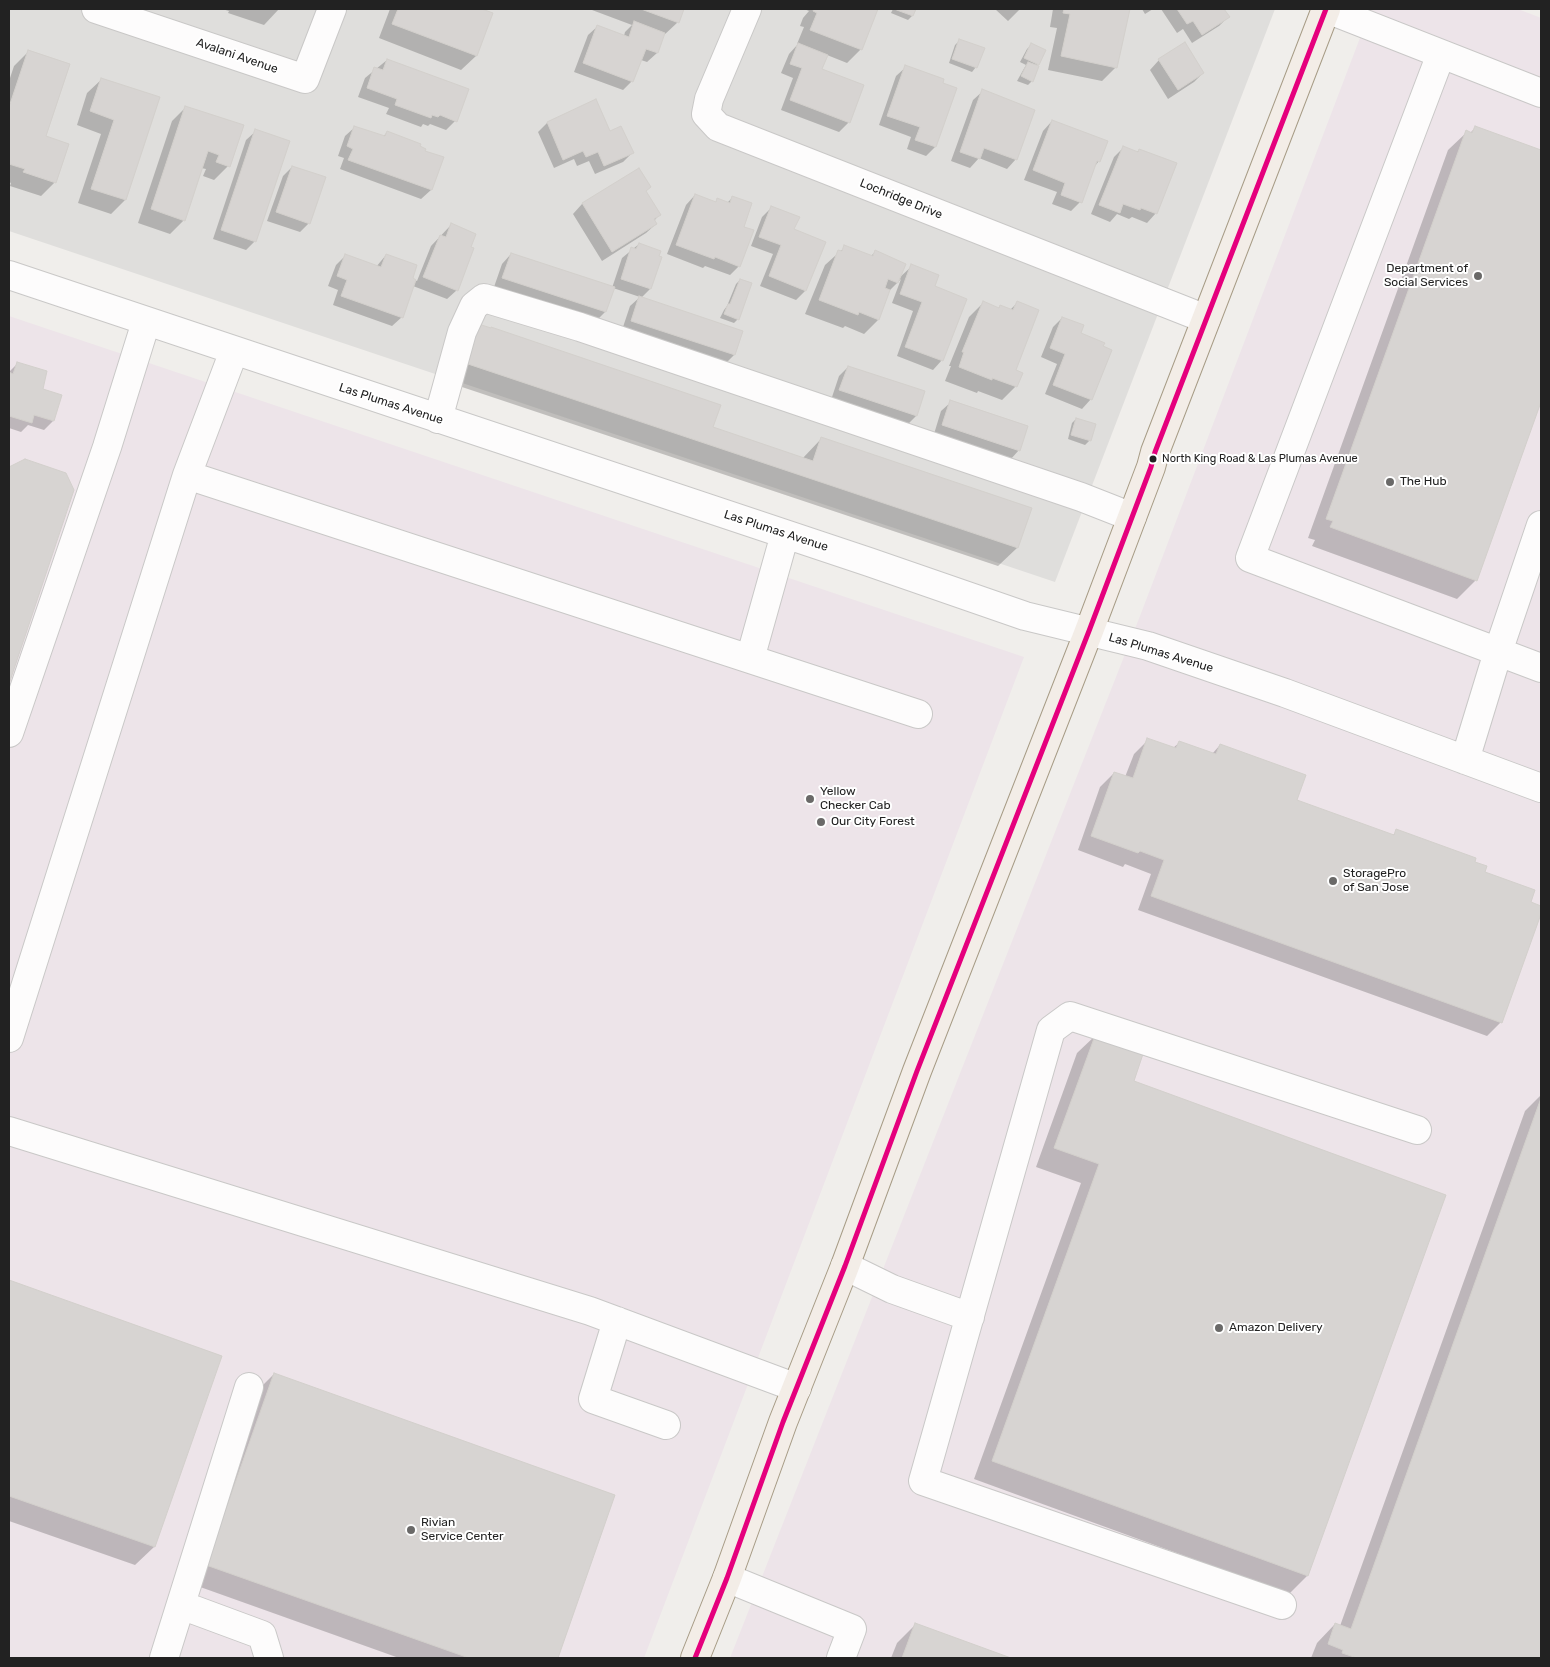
<!DOCTYPE html>
<html>
<head>
<meta charset="utf-8">
<style>
	body { margin:0 }
	#map { position:relative; width:1550px; height:1667px; overflow:hidden; background:#f0eeeb; font-family:Rubik,sans-serif }
	canvas { display:block }
	.frame { position:absolute; inset:0; border:10px solid #222; pointer-events:none }
</style>
</head>
<body>
<div id="map">
<canvas width="1550" height="1667"></canvas>
<div class="frame"></div>
</div>
<script>
const ctx = document.querySelector('canvas').getContext('2d');
ctx.lineJoin = 'round';
function paint(path, color) { ctx.fillStyle = color; ctx.fill(path, 'evenodd'); }
const toPath = rows => new Path2D(rows.map(r => 'M' + r).join(''));
function strokePath(path, color, width, dash) { ctx.strokeStyle = color; ctx.lineWidth = width; ctx.lineCap = dash ? 'butt' : 'round'; ctx.setLineDash(dash || []); ctx.stroke(path); }
function write(font, color, halo, rows, align = 'center') {
  ctx.font = font + ' Rubik,sans-serif'; ctx.lineWidth = 4; ctx.setLineDash([]); ctx.textBaseline = 'middle'; ctx.strokeStyle = halo; ctx.fillStyle = color; for (const [text, x, y, turn = 0] of rows) {
    ctx.save(); ctx.translate(x, y); ctx.rotate((+turn || 0) * Math.PI / 180); ctx.textAlign = isNaN(turn) ? turn : align; if (halo) ctx.strokeText(text, 0, 0); ctx.fillText(text, 0, 0); ctx.restore();
  }
}
paint(toPath([
	[9,9,1275,9,1055,582,9,231]
]), '#dfdedc');
paint(toPath([
	[1371,9,1518,9,1541,18,1541,1658,730,1658,1140,616],
	[9,316,1024,657,644,1658,9,1658]
]), '#ede4e9');
paint(toPath([
	[222,9,279,9,264,25,228,13,229,11],
	[390,9,479,9,491,14,476,56,461,70,379,38],
	[592,9,683,9,678,22,663,36,657,53,647,62,641,60,632,81,623,90,574,72,588,35,598,26,624,36,625,32,632,25,592,10],
	[804,9,876,9,861,49,847,63,827,55,821,70,849,122,839,132,781,110,793,78,781,73,789,54,798,44,797,44,804,27,800,26,803,18,809,11],
	[893,9,915,9,912,16,908,20,891,13],
	[995,9,1020,9,1008,21],
	[1053,9,1129,9,1116,67,1102,81,1048,70,1057,28,1050,27],
	[1142,9,1153,9,1145,14],
	[1161,9,1222,9,1228,17,1219,26,1192,43,1183,29,1177,33],
	[960,40,976,67,972,72,949,63,955,45],
	[1032,44,1044,50,1036,66,1032,81,1028,85,1017,81,1026,65,1020,62,1027,49],
	[28,52,44,137,55,182,41,196,10,186,11,183,9,182,9,81,14,66],
	[387,60,455,121,446,130,430,124,428,126,423,124,421,127,386,114,389,108,358,97,365,78],
	[1159,60,1203,73,1194,82,1168,99,1150,70],
	[906,67,935,147,926,156,907,149,911,137,879,125,896,76],
	[102,79,159,98,125,200,111,214,78,203,101,134,77,125,87,93],
	[983,91,1016,159,1007,169,979,158,970,168,951,161,973,100],
	[595,101,610,133,632,153,623,162,595,174,589,161,577,166,574,159,554,168,538,132,547,123],
	[186,107,228,166,214,180,203,176,206,169,201,168,184,220,170,234,138,223,172,121],
	[1052,121,1099,161,1094,167,1080,202,1071,211,1052,204,1057,192,1024,180,1043,131],
	[355,127,383,137,387,132,419,147,431,190,421,199,340,169,344,158,338,156,345,136],
	[1475,128,1541,152,1541,398,1476,580,1457,599,1312,546,1315,540,1308,538,1448,150,1467,132,1470,133],
	[256,131,255,241,246,250,213,239,246,140],
	[1123,148,1137,152,1139,150,1156,213,1147,223,1132,217,1129,219,1117,214,1110,222,1091,214,1114,157],
	[292,167,309,223,300,232,267,221,283,176],
	[639,170,645,192,659,215,654,221,656,224,646,233,602,261,573,214,582,204],
	[695,195,715,203,718,200,727,203,733,197,742,227,739,266,730,275,705,266,703,268,667,254,686,205],
	[772,207,793,230,805,291,796,300,760,286,773,254,751,246,762,217],
	[451,225,457,290,447,299,413,286,402,317,392,326,333,305,338,290,328,286,336,265,345,256,376,267,386,255,411,279,417,281,431,246],
	[639,244,650,289,641,298,734,355,725,364,622,330,630,306,640,297,613,288,605,312,596,321,494,287,502,264,511,254,612,288,622,258],
	[845,247,870,257,876,251,899,278,912,266,933,287,942,360,933,370,897,356,913,311,892,303,901,279,889,291,878,320,864,334,845,326,843,328,805,314,825,265],
	[740,280,738,319,734,323,720,318,724,310,727,306,736,284],
	[983,303,998,309,1000,306,1010,310,1017,303,1014,371,1016,386,1002,400,978,391,977,393,945,381,951,366,949,366,969,317],
	[1062,318,1080,334,1102,347,1091,399,1082,409,1045,394,1057,364,1041,357,1053,327],
	[453,342,802,459,821,439,1030,508,1017,548,998,566,441,380],
	[17,364,42,390,53,421,44,430,28,425,21,432,9,428,9,372],
	[848,367,916,416,907,425,831,400,839,376],
	[951,402,1019,450,1010,460,934,434,941,411],
	[1076,419,1090,440,1085,445,1068,439,1072,423],
	[25,460,72,490,9,680,9,469],
	[1148,740,1173,748,1180,742,1212,754,1220,745,1295,801,1392,836,1397,831,1473,862,1483,873,1529,903,1541,907,1501,1022,1487,1036,1138,910,1151,874,1125,864,1123,867,1078,850,1100,787,1114,773,1125,777,1134,754],
	[1096,1035,1132,1081,1445,1195,1307,1576,1289,1594,974,1479,1081,1183,1036,1167,1077,1053],
	[1541,1095,1541,1658,1311,1658,1317,1643,1335,1624,1340,1626,1525,1111],
	[9,1281,221,1356,154,1547,135,1565,9,1521],
	[274,1374,614,1495,557,1658,399,1658,189,1583,255,1393],
	[915,1625,1007,1658,891,1658,897,1643]
]), '#0003');
const building = toPath([
	[398,9,482,9,493,13,477,56,392,24,398,9],
	[641,9,684,9,679,23,641,9],
	[814,9,878,9,862,50,810,30,817,13,813,11,814,9],
	[894,9,916,9,913,16,894,9],
	[1064,9,1130,9,1117,68,1061,56,1070,14,1063,13,1064,9],
	[1177,9,1224,9,1230,17,1202,35,1193,21,1187,24,1177,9],
	[634,21,665,33,658,53,646,49,633,82,583,63,597,25,629,37,634,21],
	[959,39,985,48,977,68,952,59,959,39],
	[1185,42,1204,73,1178,90,1158,59,1185,42],
	[798,43,828,55,822,69,864,85,850,123,790,100,802,68,790,64,798,43],
	[1031,43,1046,50,1039,65,1024,58,1031,43],
	[28,50,70,64,46,136,69,144,56,183,23,172,25,169,9,164,9,107,28,50],
	[387,59,469,89,457,122,440,115,438,117,432,115,431,118,395,105,397,99,367,88,374,67,383,70,387,59],
	[1028,62,1039,66,1033,82,1021,76,1028,62],
	[905,65,944,79,943,83,957,88,936,147,915,140,920,127,887,116,905,65],
	[101,78,160,97,126,200,91,189,114,120,90,111,101,78],
	[982,89,1035,110,1017,160,984,148,980,159,960,152,982,89],
	[596,99,610,131,621,126,634,153,604,166,598,152,586,157,583,151,563,160,547,122,596,99],
	[185,106,244,125,230,167,216,162,219,155,208,151,185,221,151,209,185,106],
	[1052,120,1108,141,1100,162,1097,161,1082,203,1061,195,1065,183,1033,170,1052,120],
	[354,126,385,136,387,131,421,144,420,146,426,149,425,151,444,157,432,190,348,160,353,149,347,146,354,126],
	[1475,126,1541,150,1541,402,1477,581,1330,527,1333,521,1326,519,1466,130,1472,133,1475,126],
	[255,129,290,141,256,242,221,230,255,129],
	[1123,146,1138,152,1139,149,1177,163,1157,214,1141,208,1140,210,1123,204,1120,213,1099,205,1123,146],
	[292,166,326,177,310,224,276,212,292,166],
	[639,168,651,187,646,191,661,215,654,219,657,224,612,252,582,203,639,168],
	[695,194,716,202,717,198,730,203,732,196,752,203,744,227,754,230,740,267,715,257,714,259,676,245,695,194],
	[771,206,800,217,794,229,826,242,806,291,769,276,781,245,759,237,771,206],
	[451,223,476,234,471,247,474,248,458,291,423,277,440,235,446,237,451,223],
	[639,243,661,251,659,256,662,257,651,289,621,279,631,247,636,249,639,243],
	[844,245,873,256,875,250,906,264,898,283,888,279,885,288,890,290,879,320,859,312,858,315,819,300,838,250,842,251,844,245],
	[511,253,615,287,606,312,502,278,511,253],
	[345,254,381,267,386,254,417,265,413,278,416,280,403,318,341,296,347,280,337,276,345,254],
	[911,264,939,275,935,286,967,299,943,361,905,347,922,302,900,294,911,264],
	[740,279,752,283,739,320,724,314,728,304,730,304,740,279],
	[639,296,743,331,735,355,631,321,639,296],
	[983,301,999,308,1000,305,1013,310,1017,301,1039,310,1016,370,1023,373,1017,387,992,378,992,380,959,367,964,352,962,352,983,301],
	[1062,317,1084,325,1081,333,1105,343,1103,346,1112,350,1092,400,1053,385,1065,354,1050,348,1062,317],
	[472,322,491,328,491,327,721,405,713,427,813,461,821,437,1032,508,1018,548,459,361,472,322],
	[17,362,47,371,43,389,62,395,54,421,34,415,32,423,9,416,9,372,13,374,17,362],
	[848,366,925,391,917,416,839,390,848,366],
	[950,400,1028,426,1020,451,942,425,950,400],
	[1076,418,1096,424,1091,441,1071,435,1076,418],
	[25,459,66,473,74,490,9,684,9,467,25,459],
	[1147,738,1176,748,1179,741,1216,754,1220,744,1306,775,1297,800,1394,835,1396,829,1476,858,1475,862,1487,866,1485,872,1535,890,1531,902,1541,906,1541,914,1502,1023,1151,896,1164,860,1140,851,1138,853,1091,836,1114,772,1133,778,1147,738],
	[1096,1033,1144,1051,1134,1081,1446,1195,1308,1576,992,1461,1099,1164,1054,1148,1096,1033],
	[1541,1098,1541,1658,1357,1658,1342,1653,1343,1650,1328,1644,1335,1623,1351,1629,1541,1098],
	[9,1280,222,1356,155,1547,9,1496,9,1280],
	[274,1373,615,1495,558,1658,469,1658,206,1565,274,1373],
	[915,1623,1011,1658,902,1658,915,1623]
]);
paint(building, '#d7d4d2');
strokePath(building, '#d3d0cc', 1);
const minor = toPath([
	[96,9,305,79,332,9],
	[747,9,709,99,706,114,718,127,1206,319],
	[1327,9,1541,93],
	[1441,54,1250,558,1541,668],
	[9,275,869,562,1025,616,1148,646,1285,693,1541,788],
	[234,351,187,475,750,659],
	[438,419,462,332,474,306,484,298,580,327,1081,497,1132,517],
	[785,534,750,659,918,714],
	[9,733,107,447,146,322],
	[1465,760,1498,652,1541,525],
	[9,1038,187,475],
	[9,1131,590,1311,797,1388],
	[845,1266,892,1289,970,1317],
	[617,1321,593,1399,666,1425],
	[727,1578,852,1629,841,1658],
	[181,1605,262,1635,269,1658],
	[1282,1605,923,1481,1051,1030,1070,1016,1417,1130],
	[164,1658,249,1387]
]);
const major = toPath([
	[695,1658,727,1578,783,1422,845,1266,917,1071,1089,631,1151,467,1155,452,1326,9]
]);
strokePath(minor, '#c9c8c7', 30);
strokePath(major, '#a79c86', 30);
strokePath(minor, '#fdfcfc', 28);
strokePath(major, '#f3ede7', 28);
strokePath(toPath([
	[695,1658,727,1578,783,1422,845,1266,917,1071,1089,631,1151,467,1155,452,1326,9]
]), '#e5007d', 5);
for (const [x, y, r, color] of [
	[1478,276,5,"#6a6968"],
	[1153,459,4.5,"#222"],
	[1390,482,5,"#6a6968"],
	[810,799,5,"#6a6968"],
	[821,822,5,"#6a6968"],
	[1333,881,5,"#6a6968"],
	[1219,1328,5,"#6a6968"],
	[411,1530,5,"#6a6968"]
]) { const dot = new Path2D(); dot.arc(x, y, r, 0, 2 * Math.PI); ctx.fillStyle = color; ctx.fill(dot); strokePath(dot, '#fff', 2); }
write('11px', '#222', '#fff', [
	["North King Road & Las Plumas Avenue",1162,459]
], 'left');
write('12px', '#222', '#fff', [
	["Avalani Avenue",237,56,19],
	["Lochridge Drive",901,199,22],
	["Las Plumas Avenue",391,404,18],
	["Las Plumas Avenue",776,531,18],
	["Las Plumas Avenue",1161,653,17]
]);
write('12px', '#222', '#fff', [
	["Department of",1468,269,"right"],
	["Social Services",1468,283,"right"],
	["The Hub",1400,482],
	["Yellow",820,792],
	["Checker Cab",820,806],
	["Our City Forest",831,822],
	["StoragePro",1343,874],
	["of San Jose",1343,888],
	["Amazon Delivery",1229,1328],
	["Rivian",421,1523],
	["Service Center",421,1537]
], 'left');
</script>
</body>
</html>
